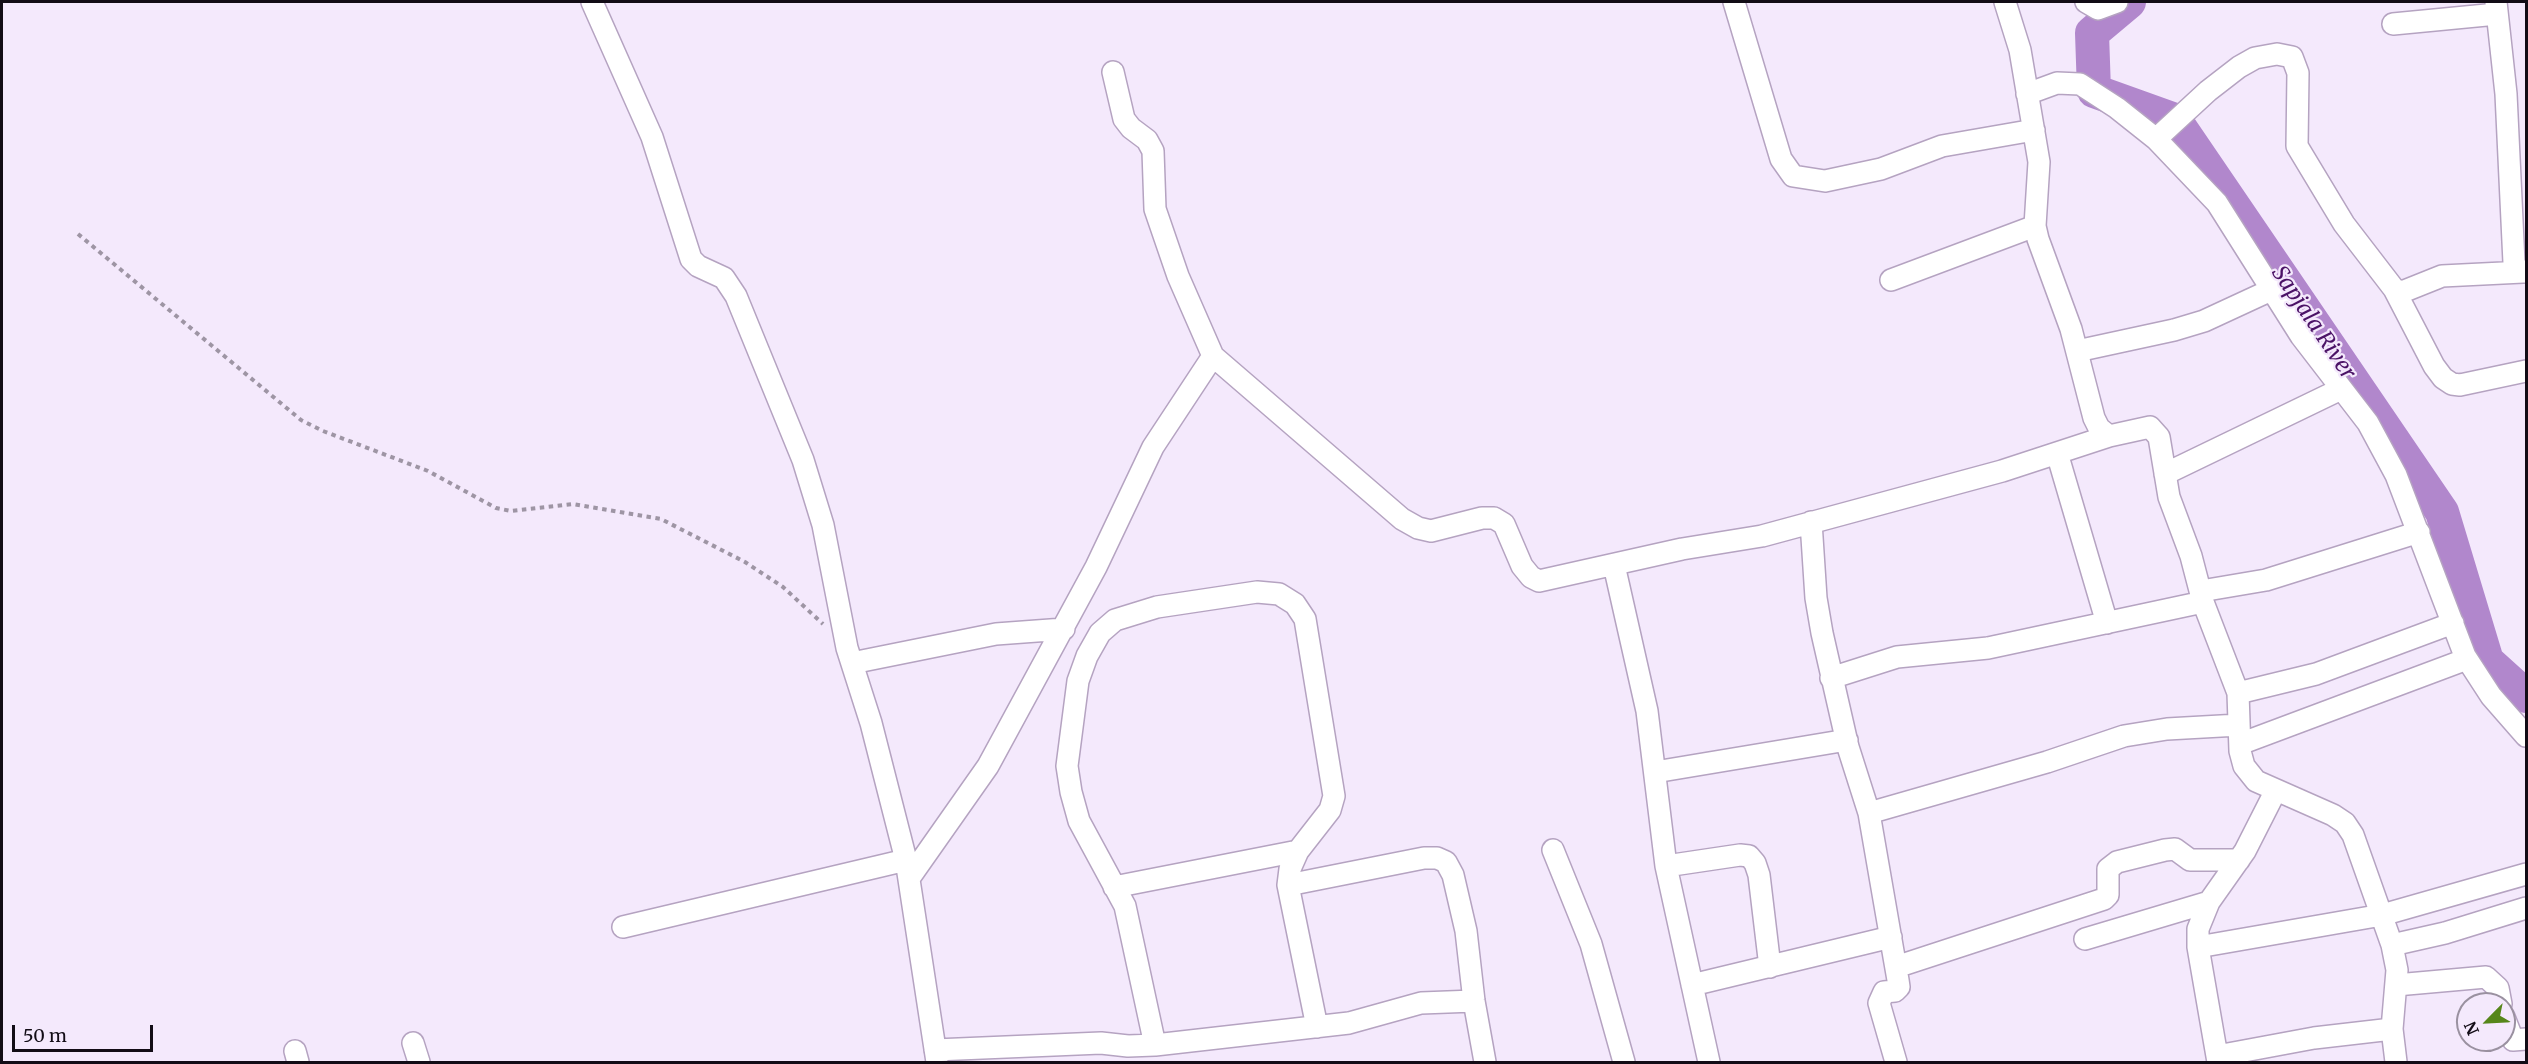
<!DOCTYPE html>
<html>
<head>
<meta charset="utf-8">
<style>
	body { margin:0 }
	#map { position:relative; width:2528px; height:1064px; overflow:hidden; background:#f4e9fc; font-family:Merriweather,serif }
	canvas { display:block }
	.frame { position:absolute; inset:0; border:3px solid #120c16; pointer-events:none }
	.north { position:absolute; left:2456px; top:992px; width:60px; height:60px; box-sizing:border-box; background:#f4e9fc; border:2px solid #9a91a0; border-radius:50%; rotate:246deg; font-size:16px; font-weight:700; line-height:24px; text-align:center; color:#120c16 }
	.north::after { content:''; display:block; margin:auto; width:21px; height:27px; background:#56861a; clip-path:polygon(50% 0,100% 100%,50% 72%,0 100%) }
	.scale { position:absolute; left:12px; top:1025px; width:141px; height:27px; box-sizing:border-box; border:3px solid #120c16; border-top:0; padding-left:8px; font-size:18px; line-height:21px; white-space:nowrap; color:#120c16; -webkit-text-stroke:4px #f4e9fc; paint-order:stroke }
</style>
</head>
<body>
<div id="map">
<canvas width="2528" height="1064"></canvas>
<div class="frame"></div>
<div class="north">N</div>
<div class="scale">50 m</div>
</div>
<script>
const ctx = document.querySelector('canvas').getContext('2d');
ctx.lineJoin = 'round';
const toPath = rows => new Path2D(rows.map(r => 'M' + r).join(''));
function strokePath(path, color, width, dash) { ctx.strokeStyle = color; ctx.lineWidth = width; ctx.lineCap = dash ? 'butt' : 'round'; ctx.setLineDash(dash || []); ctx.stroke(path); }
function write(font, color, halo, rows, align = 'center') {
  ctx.font = font + ' Merriweather,serif'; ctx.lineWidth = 4.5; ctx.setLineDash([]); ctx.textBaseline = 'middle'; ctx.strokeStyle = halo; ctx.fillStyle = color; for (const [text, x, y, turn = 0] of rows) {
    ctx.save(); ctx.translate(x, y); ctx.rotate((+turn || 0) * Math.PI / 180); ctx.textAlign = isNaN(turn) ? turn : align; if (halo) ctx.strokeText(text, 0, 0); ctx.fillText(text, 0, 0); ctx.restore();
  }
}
strokePath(toPath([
	[2129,2,2092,33,2094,91,2175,120,2442,512,2487,661,2526,696]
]), '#b187cc', 34);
const street = toPath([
	[592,2,652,137,691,259,698,266,724,278,736,296,803,460,823,525,847,648,871,723,906,860,937,1062],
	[1734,2,1781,159,1793,176,1825,181,1881,169,1942,146,2034,130],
	[2005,2,2020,50,2039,162,2035,226,2038,239,2071,329,2094,418,2099,428,2109,436,2150,427,2159,437,2169,497,2191,556,2203,602,2238,693,2240,751,2244,766,2256,781,2333,815,2345,823,2353,835,2392,945,2397,970,2392,1029,2396,1062],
	[2086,2,2098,9,2117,2],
	[2496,2,2506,94,2514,263,2518,270,2526,272],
	[2393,24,2497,14],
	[2027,94,2057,83,2080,84,2117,108,2156,139,2217,203,2301,336,2368,423,2396,475,2465,656,2491,696,2526,736],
	[2156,139,2208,91,2239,67,2255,58,2277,54,2292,57,2298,73,2297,146,2344,224,2394,289,2402,292,2442,276,2523,272],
	[1891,280,2035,226],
	[2394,289,2434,366,2443,378,2452,384,2460,385,2526,371],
	[2077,351,2174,330,2204,321,2271,290],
	[1213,356,1402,519,1418,528,1431,531,1482,518,1494,518,1504,524,1522,566,1531,577,1539,581,1682,549,1762,536,2002,471,2109,436],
	[2057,453,2107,623],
	[2165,474,2341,389],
	[1811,522,1816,598,1822,633,1848,747,1869,813,1898,980,1899,987,1895,991,1884,992,1879,1003,1896,1062],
	[1614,565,1647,711,1666,866,1709,1062],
	[2201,591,2266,580,2419,532],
	[852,663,996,634,1064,629],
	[1831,678,1897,657,1988,648,2203,602],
	[2238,693,2316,674,2453,623],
	[2240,744,2467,659],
	[1655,772,1847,740],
	[1869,813,2047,762,2124,736,2167,729,2239,725],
	[1553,850,1591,944,1624,1062],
	[1666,866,1740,855,1749,856,1755,863,1759,875,1770,967],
	[910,877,988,766,1096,567,1153,447,1213,356,1178,276,1155,209,1153,151,1147,140,1131,128,1124,119,1113,72],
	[1288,885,1424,858,1437,858,1446,862,1453,875,1466,931,1474,1001,1485,1062],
	[1114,887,1298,851],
	[623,927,906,860],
	[2085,939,2209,902],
	[2392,945,2445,933,2526,908],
	[2198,947,2382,915,2526,874],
	[1896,967,2104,899,2108,895,2108,869,2117,862,2165,850,2175,849,2190,860,2239,860],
	[1692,985,1891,937],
	[2396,985,2486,977,2498,988,2501,1004],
	[2504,1017,2513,1040,2526,1039],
	[413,1043,419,1062],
	[1155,1045,1125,906,1079,821,1071,792,1067,766,1078,681,1087,656,1100,633,1115,620,1157,607,1257,592,1279,594,1295,604,1305,619,1334,796,1330,810,1298,851,1290,869,1288,885,1317,1027],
	[935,1050,1101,1043,1128,1046,1155,1045,1349,1023,1421,1003,1474,1001],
	[295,1051,298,1062],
	[2217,1056,2314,1038,2392,1029],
	[2218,1062,2198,947,2198,929,2209,902,2245,851,2276,790]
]);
strokePath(street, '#b5a3c1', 24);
strokePath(toPath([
	[78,234,301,420,323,431,428,471,496,508,511,511,573,504,661,519,745,562,783,587,823,624]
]), '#9e95a4', 4, [4.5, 4.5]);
strokePath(street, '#fff', 21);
write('italic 22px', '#4b1366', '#f4e9fc', [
	["Sapjala River",2313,323,56]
]);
</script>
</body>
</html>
